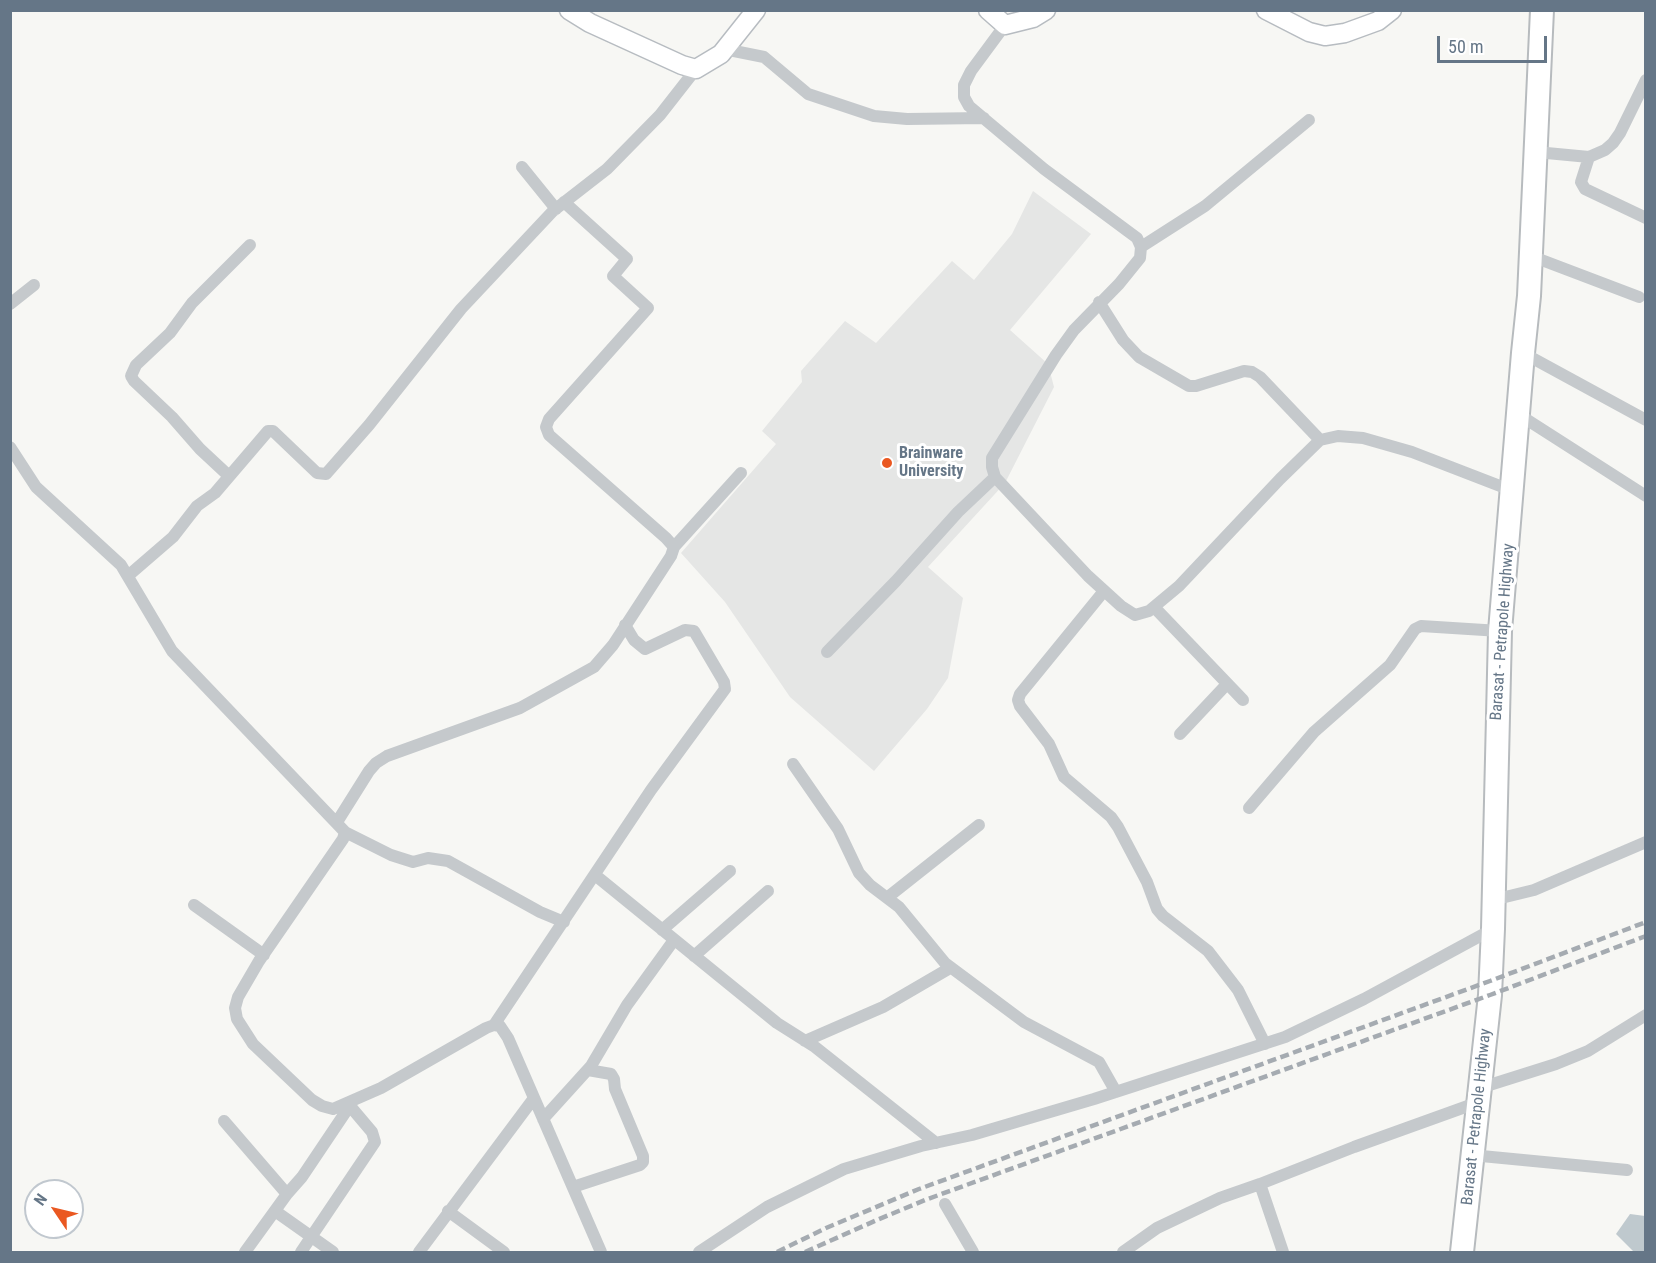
<!DOCTYPE html>
<html>
<head>
<meta charset="utf-8">
<style>
	body { margin:0 }
	#map { position:relative; width:1656px; height:1263px; overflow:hidden; background:#f7f7f4; font-family:"Roboto Condensed",sans-serif }
	canvas { display:block }
	.frame { position:absolute; inset:0; border:12px solid #657687; pointer-events:none }
	.north { position:absolute; left:24px; top:1179px; width:60px; height:60px; box-sizing:border-box; background:#fff; border:2px solid #c1c8cf; border-radius:50%; rotate:305deg; font-size:16px; font-weight:700; line-height:24px; text-align:center; color:#657687 }
	.north::after { content:''; display:block; margin:auto; width:21px; height:27px; background:#ea5821; clip-path:polygon(50% 0,100% 100%,50% 72%,0 100%) }
	.scale { position:absolute; left:1437px; top:36px; width:110px; height:27px; box-sizing:border-box; border:3px solid #657687; border-top:0; padding-left:8px; font-size:18px; line-height:21px; white-space:nowrap; color:#657687; -webkit-text-stroke:4px #fff; paint-order:stroke }
</style>
</head>
<body>
<div id="map">
<canvas width="1656" height="1263"></canvas>
<div class="frame"></div>
<div class="north">N</div>
<div class="scale">50 m</div>
</div>
<script>
const ctx = document.querySelector('canvas').getContext('2d');
ctx.lineJoin = 'round';
function paint(path, color) { ctx.fillStyle = color; ctx.fill(path, 'evenodd'); }
const toPath = rows => new Path2D(rows.map(r => 'M' + r).join(''));
function strokePath(path, color, width, dash) { ctx.strokeStyle = color; ctx.lineWidth = width; ctx.lineCap = dash ? 'butt' : 'round'; ctx.setLineDash(dash || []); ctx.stroke(path); }
function write(font, color, halo, rows, align = 'center') {
  ctx.font = font + ' "Roboto Condensed",sans-serif'; ctx.lineWidth = 6; ctx.setLineDash([]); ctx.textBaseline = 'middle'; ctx.strokeStyle = halo; ctx.fillStyle = color; for (const [text, x, y, turn = 0] of rows) {
    ctx.save(); ctx.translate(x, y); ctx.rotate((+turn || 0) * Math.PI / 180); ctx.textAlign = isNaN(turn) ? turn : align; if (halo) ctx.strokeText(text, 0, 0); ctx.fillText(text, 0, 0); ctx.restore();
  }
}
paint(toPath([
	[1033,191,1091,234,1010,330,1048,364,1054,387,1005,483,928,567,963,598,948,678,927,709,874,771,790,697,725,602,681,553,776,444,762,431,802,382,801,371,845,321,876,343,952,261,974,280,1012,234]
]), '#e5e6e5');
paint(toPath([
	[1630,1214,1645,1216,1645,1252,1634,1252,1616,1234]
]), '#bfc9ce');
const secondary = toPath([
	[569,10,590,23,682,65,696,69,721,54,756,10],
	[988,10,1005,25,1033,18,1046,10],
	[1266,10,1309,32,1325,36,1345,33,1378,21,1392,10]
]);
const highway = toPath([
	[1462,1252,1490,995,1493,929,1500,631,1523,353,1529,296,1542,10]
]);
strokePath(secondary, '#b7bcc1', 21);
strokePath(highway, '#b7bbbe', 26);
strokePath(toPath([
	[1005,25,971,71,964,85,964,97,969,106,1044,169,1137,238,1141,247,1140,258,1119,284,1074,330,1056,355,992,458,992,467,995,477,1088,576,1121,606,1135,615,1149,611,1179,586,1280,479,1320,440,1338,436,1363,438,1412,452,1513,491],
	[724,49,764,57,808,94,874,116,907,119,984,118],
	[1536,152,1589,157,1605,150,1613,143,1620,133,1646,80],
	[1589,157,1581,182,1585,189,1646,218],
	[522,167,556,209],
	[1141,247,1205,206,1309,120],
	[1531,256,1639,297],
	[1099,302,1123,340,1139,357,1189,386,1196,386,1244,371,1252,372,1260,377,1320,440],
	[10,304,34,285],
	[1523,353,1646,420],
	[1518,414,1646,496],
	[10,447,36,487,121,565,172,651,345,832,343,839,259,961,238,997,235,1008,237,1019,253,1044,312,1100,322,1106,333,1109,381,1088,486,1028,494,1025,500,1026,508,1038,601,1252],
	[229,476,200,449,172,417,134,381,131,376,136,365,170,333,192,303,250,245],
	[674,547,741,473],
	[129,575,173,537,197,506,215,493,268,431,273,431,317,473,326,474,369,425,461,309,553,211,607,169,660,115,696,69],
	[1104,591,1020,694,1018,700,1020,706,1049,744,1064,777,1111,817,1118,827,1147,882,1157,909,1163,916,1208,951,1238,990,1265,1044],
	[1154,607,1243,700],
	[827,652,896,581,958,512,995,477],
	[1180,734,1227,684],
	[793,764,838,829,859,873,870,885,899,907,945,963,1024,1022,1099,1062,1116,1092],
	[1249,808,1314,732,1390,665,1415,629,1421,626,1500,631],
	[337,822,369,771,376,763,387,756,520,708,594,667,613,645,671,556,674,547,666,538,549,435,546,427,549,419,648,308,613,276,627,259,564,202],
	[345,832,391,855,413,862,428,858,448,861,540,912,564,922],
	[595,875,777,1023,815,1047,936,1143],
	[888,897,979,825],
	[1493,900,1534,890,1646,842],
	[194,905,264,955],
	[662,930,730,871],
	[694,956,768,891],
	[494,1025,651,790,725,689,724,682,694,631,685,630,645,649,634,640,625,625],
	[805,1041,883,1007,950,968],
	[1480,1088,1556,1064,1588,1051,1646,1015],
	[543,1119,591,1066,627,1005,674,940],
	[224,1121,287,1194],
	[1471,1155,1627,1170],
	[1260,1184,1283,1252],
	[573,1187,640,1165,643,1162,643,1156,615,1089,614,1079,611,1074,588,1070],
	[945,1204,973,1252],
	[275,1211,333,1252],
	[448,1211,504,1252],
	[245,1252,287,1194,302,1177,353,1101],
	[301,1252,375,1142,372,1132,350,1106],
	[419,1252,534,1098],
	[699,1252,767,1207,844,1169,921,1146,972,1135,1094,1099,1285,1037,1364,999,1493,929],
	[1123,1252,1157,1228,1220,1198,1260,1184,1354,1147,1479,1102]
]), '#c5c9cc', 12);
strokePath(secondary, '#fff', 18);
strokePath(highway, '#fff', 22);
strokePath(toPath([
	[777,1252,826,1228,919,1189,1490,981,1646,922],
	[805,1252,877,1220,925,1200,1490,995,1646,936]
]), '#a5abb1', 4.5, [9, 4.5]);
for (const [x, y, r, color] of [
	[887,463,6,"#ea5821"]
]) { const dot = new Path2D(); dot.arc(x, y, r, 0, 2 * Math.PI); ctx.fillStyle = color; ctx.fill(dot); strokePath(dot, '#fff', 2); }
write('bold 16px', '#657687', '#fff', [
	["Brainware",899,454],
	["University",899,472]
], 'left');
write('16px', '#657687', '#fff', [
	["Barasat - Petrapole Highway",1503,632,-86],
	["Barasat - Petrapole Highway",1477,1117,-84]
]);
</script>
</body>
</html>
